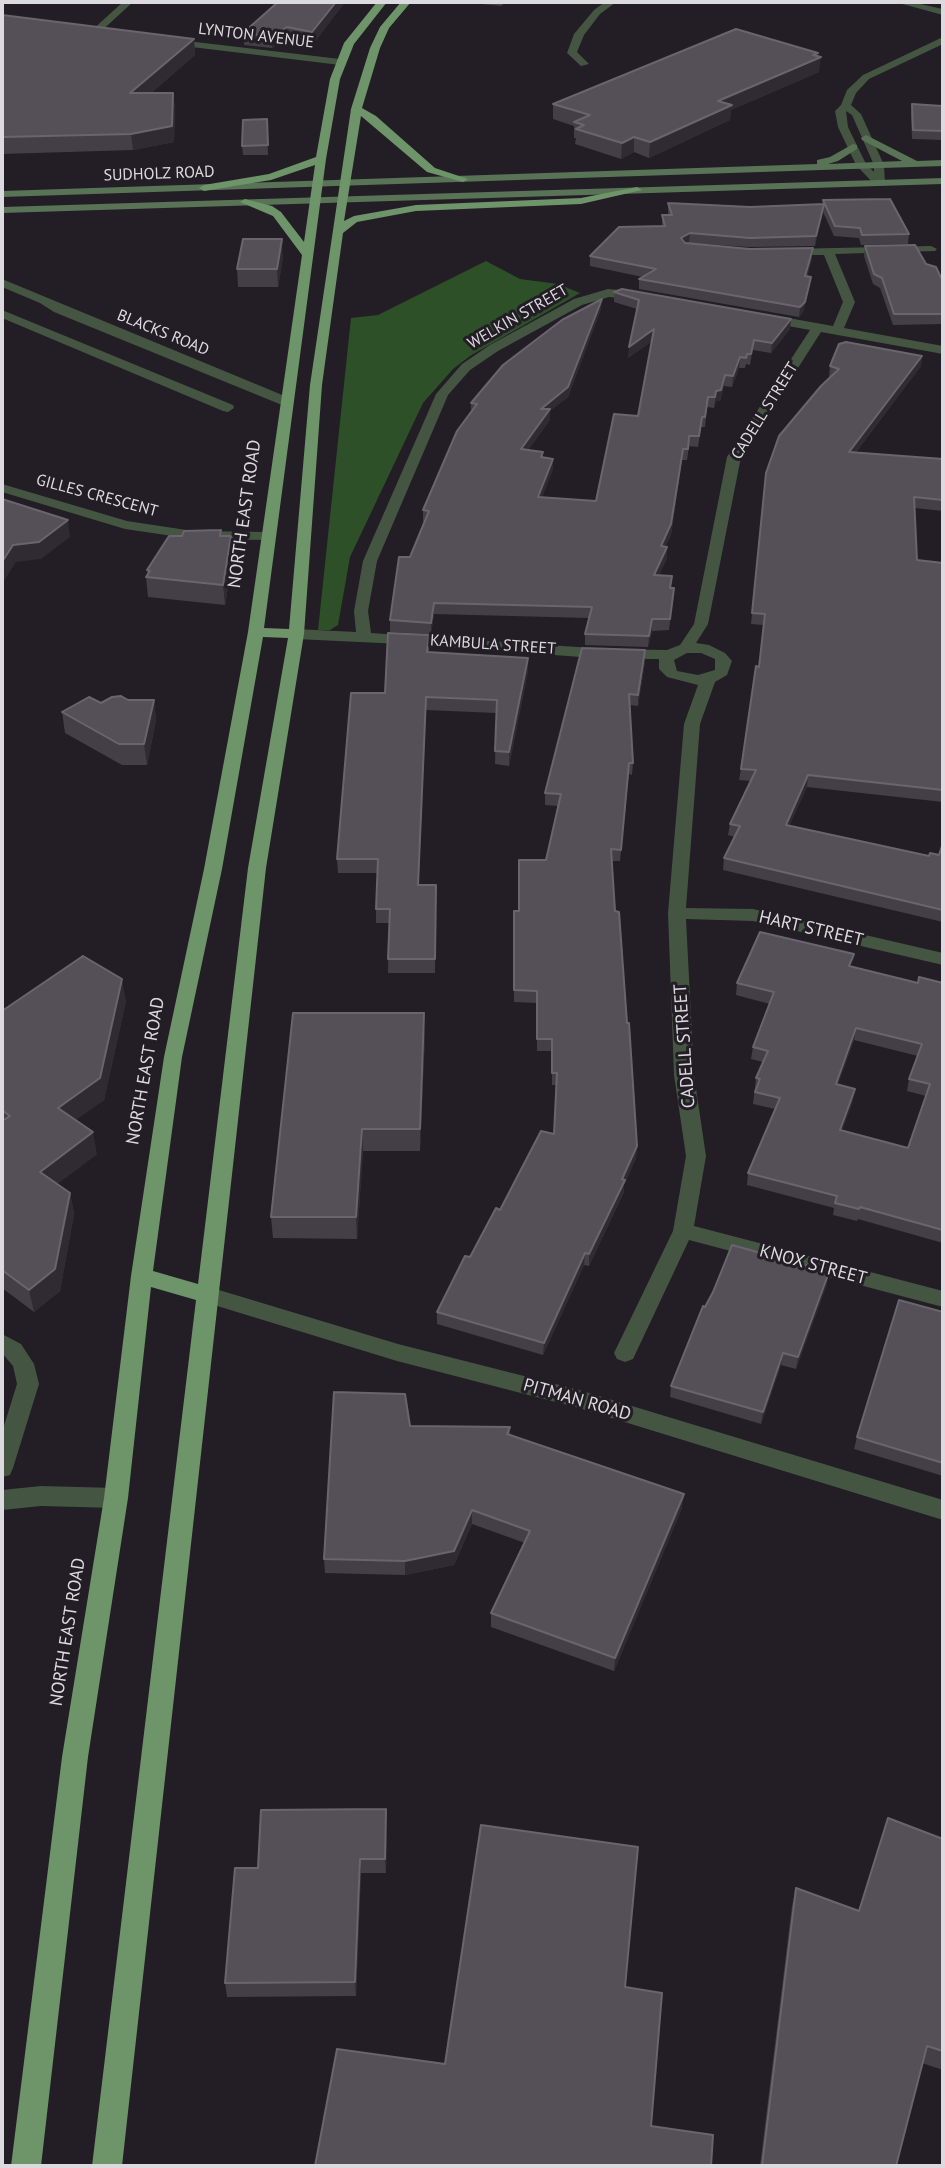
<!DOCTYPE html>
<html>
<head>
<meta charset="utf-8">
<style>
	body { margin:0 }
	#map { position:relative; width:945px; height:2168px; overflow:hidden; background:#231d25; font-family:"PT Sans",sans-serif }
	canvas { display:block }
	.frame { position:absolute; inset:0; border:4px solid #dddadf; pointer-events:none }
</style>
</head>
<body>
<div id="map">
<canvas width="945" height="2168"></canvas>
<div class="frame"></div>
</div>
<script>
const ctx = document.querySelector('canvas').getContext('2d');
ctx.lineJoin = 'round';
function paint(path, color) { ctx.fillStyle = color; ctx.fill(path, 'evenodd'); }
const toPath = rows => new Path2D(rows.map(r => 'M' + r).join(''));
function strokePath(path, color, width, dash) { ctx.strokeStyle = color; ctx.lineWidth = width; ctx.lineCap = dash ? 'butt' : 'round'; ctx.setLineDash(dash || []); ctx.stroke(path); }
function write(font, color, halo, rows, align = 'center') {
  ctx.font = font + ' "PT Sans",sans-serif'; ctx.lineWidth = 6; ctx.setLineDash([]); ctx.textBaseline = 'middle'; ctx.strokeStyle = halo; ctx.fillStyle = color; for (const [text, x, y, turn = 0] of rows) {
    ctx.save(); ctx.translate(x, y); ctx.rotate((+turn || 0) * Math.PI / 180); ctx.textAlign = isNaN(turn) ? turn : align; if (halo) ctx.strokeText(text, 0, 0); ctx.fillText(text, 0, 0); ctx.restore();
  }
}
paint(toPath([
	[486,261,520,279,558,284,580,293,470,356,453,369,423,403,350,557,338,625,330,630,318,630,351,318,378,315]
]), '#2d5029');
paint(toPath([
	[123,2,133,2,97,35,91,35,91,31,123,2],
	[605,2,616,2,600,14,584,35,577,52,589,64,581,66,567,53,574,34,594,10,605,2],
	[895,2,911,2,943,9,943,15,895,2],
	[170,39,340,59,345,62,340,65,167,44,165,42,170,39],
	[931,246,937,249,935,251,835,254,855,302,844,328,943,346,943,354,821,332,741,457,708,624,696,643,709,645,725,653,732,661,727,675,715,682,700,724,686,908,753,909,943,953,943,965,753,921,686,919,694,1075,706,1156,694,1226,943,1291,943,1307,689,1240,633,1359,625,1362,617,1359,614,1353,673,1231,686,1156,674,1075,668,913,684,724,698,685,667,677,659,669,659,659,607,659,422,645,296,639,288,634,296,629,356,632,354,611,363,561,436,394,462,364,490,345,574,299,608,289,640,292,646,296,640,300,609,297,582,305,498,351,470,370,448,395,377,561,368,611,371,633,607,649,667,650,680,645,694,624,727,457,810,330,766,322,760,318,766,314,833,326,843,302,824,255,786,255,780,252,786,249,931,246],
	[687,653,701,653,715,659,715,670,698,675,677,671,674,660,687,653],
	[2,279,292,399,293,402,287,406,282,405,54,312,40,303,2,287,2,279],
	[2,310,233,405,234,408,228,412,223,411,2,318,2,310],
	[2,484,127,521,193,531,268,532,275,536,268,540,193,539,125,529,2,492,2,484],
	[209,1287,398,1344,579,1390,943,1500,943,1520,579,1408,397,1361,201,1301,198,1295,201,1289,209,1287],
	[2,1334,21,1344,34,1364,39,1384,13,1468,10,1475,2,1477,2,1432,17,1384,13,1366,2,1353,2,1334],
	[41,1486,116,1488,124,1491,128,1498,124,1505,116,1508,41,1506,2,1510,2,1490,41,1486]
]), '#445542');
paint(toPath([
	[943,37,943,44,869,79,856,93,851,105,861,114,884,165,885,184,876,186,856,165,838,127,835,111,841,105,847,90,863,75,943,37],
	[846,111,852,115,874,165,874,172,866,164,848,127,846,111]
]), '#445542');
paint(toPath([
	[866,135,917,161,943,160,943,166,2,197,2,191,817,164,817,160,830,157,853,144,857,145,857,149,838,161,828,164,902,161,862,140,861,138,866,135],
	[943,178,943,184,2,213,2,207,943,178]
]), '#587355');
paint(toPath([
	[377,2,387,2,354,44,340,79,326,159,264,628,289,629,310,385,351,109,370,48,380,27,401,2,411,2,389,28,380,48,362,108,376,116,435,168,468,179,463,182,427,172,361,116,344,221,354,216,416,205,581,198,637,187,642,190,581,204,416,211,357,222,343,233,322,385,304,634,266,868,122,2166,92,2166,196,1300,151,1287,128,1498,88,1757,41,2166,11,2166,62,1757,104,1498,131,1276,164,1057,204,869,248,632,302,255,273,216,240,202,245,199,272,206,281,212,304,242,315,165,271,180,204,191,199,188,204,185,269,174,316,157,330,79,344,43,377,2],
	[263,637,288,638,248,868,198,1284,153,1271,182,1057,222,869,263,637]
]), '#6e946a');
paint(toPath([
	[345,2,313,44,287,39,272,48,244,45,243,33],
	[463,2,506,2,501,6],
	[2,15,194,39,195,55,151,93,173,93,175,109,174,142,133,150,2,154],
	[818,53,819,72,731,110,730,120,649,158,634,152,621,159,575,144,576,138,574,138,574,126,553,119,553,104],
	[942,68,943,68,943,78,941,77],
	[912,104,943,119,943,140,912,139,911,114],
	[267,119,268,155,243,155,242,146],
	[823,200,909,234,908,244,861,245,859,238,834,236,823,212,815,246,749,247,688,243,812,258,807,277,809,287,803,312,799,317,639,289,639,279,643,277,590,266,590,256,662,226,662,215,668,215,668,203,750,207,822,204],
	[865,246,926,264,943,282,943,324,893,325,880,288,873,284,864,256],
	[283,257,278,287,238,287,237,269],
	[614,292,790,329,771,353,753,350,750,365,746,364,745,368,739,368,732,387,724,386,720,401,716,401,714,408,707,407,705,427,701,427,698,447,689,446,687,460,682,460,671,535,665,547,667,558,659,575,671,588,674,588,669,630,652,631,648,647,585,645,585,634,589,618,434,614,431,634,390,632,390,620,410,557,425,521,423,521,423,510,471,412,471,403,601,309,568,397,550,411,550,420,528,450,543,452,543,458,553,469,542,497,596,501,638,416,652,341,628,358,637,309,614,302],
	[922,356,921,366,856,452,943,459,943,511,915,508,917,560,943,563,943,802,807,787,789,826,929,856,939,855,943,843,943,922,723,870,724,858,735,837,728,835,730,824,751,781,739,780,759,667,763,625,751,624,766,473,830,377,829,377,830,366],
	[221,530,222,536,231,536,233,556,225,605,148,597,146,577,147,574,147,570,182,536],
	[429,635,429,652,528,671,509,766,495,764,496,713,426,710,418,885,436,899,435,973,388,973,389,923,376,923,376,909,378,873,338,873,337,859,385,693],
	[645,662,638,706,630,705,633,763,632,775,629,774,620,861,612,861,615,911,627,1023,637,1146,636,1158,624,1185,624,1192,589,1266,584,1265,543,1355,437,1324,437,1312,500,1210,554,1134,556,1085,552,1085,552,1051,537,1051,537,1003,514,1002,514,911,519,911,546,860,558,806,545,805,545,793],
	[128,700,154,700,156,720,147,765,122,765,65,733,62,712,101,703],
	[852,967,918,983,943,983,943,1243,858,1219,857,1221,833,1215,834,1208,747,1185,748,1173,775,1109,753,1104,756,1078,763,1062,751,1059,753,1047,770,1004,736,995,737,983],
	[854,1040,918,1056,909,1079,907,1091,926,1096,908,1148,842,1130,853,1101,838,1084],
	[126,1001,104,1100,75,1120,97,1154,57,1184,70,1193,74,1214,60,1291,34,1312,2,1288,2,1011],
	[425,1035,420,1151,363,1151,357,1239,273,1238,271,1217],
	[827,1284,796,1369,781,1365,761,1424,670,1397,671,1386,705,1307],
	[943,1312,943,1476,854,1449,857,1437],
	[410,1426,510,1427,510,1435,682,1508,614,1671,491,1627,491,1613,525,1543,472,1524,454,1565,405,1575,325,1573,324,1559],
	[386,1809,387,1823,386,1873,361,1873,356,1996,227,1997,225,1983,258,1868],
	[943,1839,943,2070,922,2063,896,2166,760,2166,792,1906,796,1888,859,1911]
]), '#443f46');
paint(toPath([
	[336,2,345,2,313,44,312,32],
	[287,27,287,39,272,48,272,37],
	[194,39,195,55,132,109,130,93],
	[818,53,817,58,821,57,819,72,731,110,730,120,649,158,650,142,718,101],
	[173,93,175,109,174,142,133,150,131,134],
	[634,137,634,152,621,159,622,143],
	[824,204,823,214,815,246,816,236],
	[690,233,689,242,680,248,681,238],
	[282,239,283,257,278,287,277,269],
	[813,248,812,258,804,286,805,276],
	[811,277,809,287,803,312,799,317,800,307],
	[602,299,601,309,568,397,550,411,550,420,521,460,521,449,541,409],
	[791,319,790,329,771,353,772,343],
	[654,329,654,340,628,358,629,347],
	[754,340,753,350,750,365,751,354],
	[922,356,921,366,848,462,849,452],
	[740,357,739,368,732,387,733,376],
	[725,375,724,386,720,401,716,401,714,408,716,391],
	[683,449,671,535,660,557,661,546],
	[553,459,553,469,538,508,538,497],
	[68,520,70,537,41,559,16,562,2,584,2,562,13,545],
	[231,536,233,556,225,605,223,585],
	[667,547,667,558,654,586,654,575],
	[434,603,434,614,431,634,431,623],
	[652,619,652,631,648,647,649,636],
	[645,650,645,662,638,706,638,695],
	[528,658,528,671,509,766,509,752],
	[426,697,426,710,418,899,418,885],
	[154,700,156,720,147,765,144,744],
	[808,775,807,787,784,837,786,825],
	[122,979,126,1001,104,1100,62,1130,58,1108],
	[424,1013,425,1035,420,1151,420,1129],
	[856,1028,854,1040,834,1096,836,1084],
	[855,1089,853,1101,838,1142,840,1130],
	[362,1129,363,1151,357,1239,356,1217],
	[93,1132,97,1154,44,1194,40,1172],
	[637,1146,636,1158,624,1185,624,1192,589,1266,589,1254],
	[70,1193,74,1214,60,1291,34,1312,29,1290],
	[585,1253,584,1265,543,1355,544,1343],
	[829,1272,827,1284,796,1369,798,1357],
	[783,1353,781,1365,761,1424,763,1412],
	[684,1494,682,1508,614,1671,615,1658],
	[472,1510,472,1524,454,1565,405,1575,405,1561],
	[386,1809,387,1823,386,1873,385,1859],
	[360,1859,361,1873,356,1996,355,1982]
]), '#302a32');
const building = toPath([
	[278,2,336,2,312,32,287,27,272,37,243,33,278,2],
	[2,15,194,39,130,93,173,93,172,126,131,134,2,137,2,15],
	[736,29,818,53,813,55,821,57,718,101,732,105,650,142,634,137,622,143,576,129,584,125,574,122,590,115,553,104,736,29],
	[912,104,942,106,943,131,913,130,912,104],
	[267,119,268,145,242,146,243,120,267,119],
	[890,199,909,234,862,235,860,228,835,226,823,200,890,199],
	[668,203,750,207,824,204,816,236,750,238,690,233,681,238,685,243,750,249,813,248,805,276,811,277,805,302,800,307,639,279,656,269,590,256,619,227,665,226,662,215,672,215,668,203],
	[243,239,282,239,277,269,237,269,243,239],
	[915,245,926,264,936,267,943,282,943,314,894,314,882,278,874,274,865,246,915,245],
	[622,289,791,319,772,343,754,340,751,354,747,354,746,358,740,357,733,376,725,375,721,390,716,391,715,397,708,397,705,417,702,417,699,436,689,436,688,449,683,449,671,524,661,546,667,547,654,575,672,576,670,588,674,588,670,619,652,619,649,636,585,634,592,607,434,603,431,623,390,620,399,557,410,557,429,511,423,510,457,431,477,404,471,403,503,365,562,320,602,299,568,387,541,409,550,409,521,449,543,452,541,457,553,459,538,497,596,501,614,414,638,416,654,329,629,347,639,300,614,292,622,289],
	[846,342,922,356,849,452,943,459,943,500,914,497,917,560,943,563,943,790,808,775,786,825,929,856,930,853,939,855,943,843,943,910,724,858,740,826,730,824,756,770,741,769,756,666,759,667,765,614,752,613,766,473,779,436,821,386,839,369,830,366,839,344,846,342],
	[2,499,68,520,39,542,13,545,2,562,2,499],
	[221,530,220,536,231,536,223,585,146,577,150,571,147,570,169,536,182,536,184,531,221,530],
	[388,633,429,635,427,652,528,658,509,752,495,751,497,700,426,697,418,885,436,885,435,959,388,959,390,909,376,909,378,859,337,859,351,693,385,693,388,633],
	[582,648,645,650,638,695,629,694,633,763,629,763,621,850,611,849,615,911,619,912,627,1023,629,1023,637,1146,622,1179,625,1180,589,1254,585,1253,544,1343,437,1312,465,1256,470,1257,496,1208,500,1210,541,1131,554,1134,557,1073,552,1073,552,1039,537,1039,537,991,514,990,514,911,519,911,519,860,546,860,561,794,545,793,582,648],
	[121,696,128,700,154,700,144,744,119,744,62,712,89,697,101,703,112,697,121,696],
	[760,932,854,954,849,966,918,983,919,977,943,983,943,1230,860,1207,859,1209,835,1203,837,1196,748,1173,780,1098,755,1092,760,1079,756,1078,768,1051,753,1047,774,992,737,983,760,932],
	[856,1028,922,1044,909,1079,930,1084,908,1148,840,1130,855,1089,836,1084,856,1028],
	[83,956,122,979,100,1078,58,1108,93,1132,40,1172,70,1193,55,1269,29,1290,2,1270,2,1121,10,1116,2,1110,2,1011,83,956],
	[293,1013,424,1013,420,1129,362,1129,356,1217,271,1217,293,1013],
	[732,1245,829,1272,798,1357,783,1353,763,1412,671,1386,703,1306,705,1307,713,1292,732,1245],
	[899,1300,943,1312,943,1463,857,1437,899,1300],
	[334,1392,405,1394,410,1426,510,1427,507,1434,684,1494,615,1658,491,1613,530,1531,472,1510,454,1551,405,1561,324,1559,334,1392],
	[386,1809,385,1859,360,1859,355,1982,225,1983,235,1868,258,1868,261,1810,386,1809],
	[888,1818,943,1839,943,2051,927,2046,896,2166,762,2166,796,1888,859,1911,888,1818],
	[481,1825,638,1847,625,1987,662,1993,651,2126,713,2135,711,2166,315,2166,337,2049,445,2064,481,1825]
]);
paint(building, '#554f57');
strokePath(building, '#6a656c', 2);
write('16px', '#dddadf', '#231d25', [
	["LYNTON AVENUE",256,36,7],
	["SUDHOLZ ROAD",159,174,-2],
	["WELKIN STREET",518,317,-30],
	["BLACKS ROAD",163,333,22],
	["CADELL STREET",765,411,-58],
	["GILLES CRESCENT",97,496,15],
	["KAMBULA STREET",493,645,4]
]);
write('18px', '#dddadf', '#231d25', [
	["NORTH EAST ROAD",245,514,-82],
	["HART STREET",811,929,13],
	["CADELL STREET",685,1046,-94],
	["NORTH EAST ROAD",146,1071,-80],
	["KNOX STREET",813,1265,15],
	["PITMAN ROAD",577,1400,16],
	["NORTH EAST ROAD",68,1632,-81]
]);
</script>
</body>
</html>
